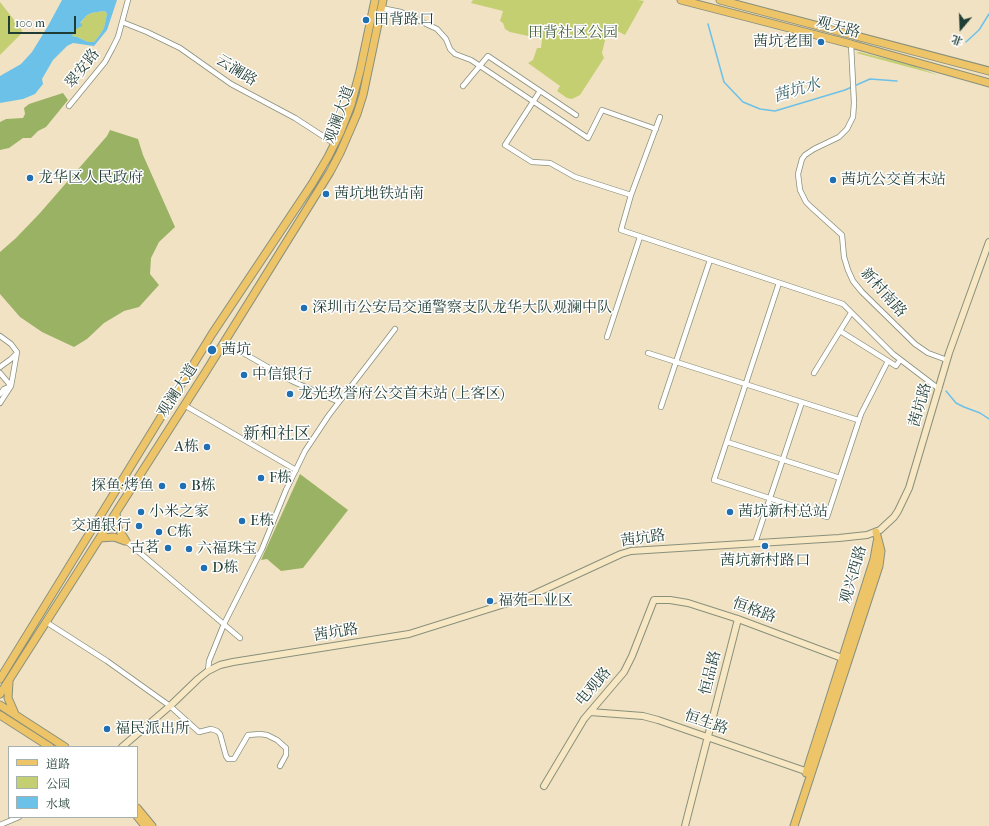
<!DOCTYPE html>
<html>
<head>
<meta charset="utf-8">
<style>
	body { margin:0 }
	#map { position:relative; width:989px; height:826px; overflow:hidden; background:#f1e2c4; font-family:"IM FELL French Canon","Noto Serif SC",serif }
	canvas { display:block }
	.legend { position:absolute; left:8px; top:746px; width:130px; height:72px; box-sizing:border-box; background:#fff; border:1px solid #a5b1ae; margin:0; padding:5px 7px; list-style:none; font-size:12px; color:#1f3d34 }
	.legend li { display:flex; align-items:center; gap:8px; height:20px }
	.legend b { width:20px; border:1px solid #a5b1ae }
	.north { position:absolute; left:941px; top:8px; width:40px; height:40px; -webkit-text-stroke:3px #fff; paint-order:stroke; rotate:199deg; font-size:11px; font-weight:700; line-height:16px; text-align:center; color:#1f3d34 }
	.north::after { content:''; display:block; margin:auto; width:14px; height:18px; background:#1f3d34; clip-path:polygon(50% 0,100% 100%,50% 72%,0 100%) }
	.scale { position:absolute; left:8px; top:16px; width:68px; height:18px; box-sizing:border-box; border:2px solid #1f3d34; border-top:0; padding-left:5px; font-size:12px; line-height:14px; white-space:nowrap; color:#1f3d34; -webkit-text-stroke:3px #fff; paint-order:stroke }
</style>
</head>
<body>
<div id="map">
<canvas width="989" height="826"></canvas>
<ul class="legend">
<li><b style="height:5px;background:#eec469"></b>道路</li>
<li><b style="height:11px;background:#c3cf71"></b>公园</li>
<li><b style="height:11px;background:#6cc1e8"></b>水域</li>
</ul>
<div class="north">北</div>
<div class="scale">100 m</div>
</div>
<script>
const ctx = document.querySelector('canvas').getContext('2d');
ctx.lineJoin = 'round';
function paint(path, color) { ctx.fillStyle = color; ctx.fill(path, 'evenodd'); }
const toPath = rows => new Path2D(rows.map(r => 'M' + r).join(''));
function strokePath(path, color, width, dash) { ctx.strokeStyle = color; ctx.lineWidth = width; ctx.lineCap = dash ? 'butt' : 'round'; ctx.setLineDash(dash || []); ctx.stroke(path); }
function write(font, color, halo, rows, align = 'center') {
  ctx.font = font + ' "IM FELL French Canon","Noto Serif SC",serif'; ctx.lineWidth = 3; ctx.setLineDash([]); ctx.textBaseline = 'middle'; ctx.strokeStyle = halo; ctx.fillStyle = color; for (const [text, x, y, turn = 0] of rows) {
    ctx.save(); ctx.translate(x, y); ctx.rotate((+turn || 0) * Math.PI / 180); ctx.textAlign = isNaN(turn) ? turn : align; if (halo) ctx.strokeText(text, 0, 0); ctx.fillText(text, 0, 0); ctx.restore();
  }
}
paint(toPath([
	[473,0,638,0,644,1,625,35,612,28,606,36,602,53,604,58,580,95,572,99,567,98,557,91,560,86,528,63,533,60,537,48,541,48,542,39,510,32,505,29,503,23,500,21,503,11,471,3],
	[0,2,22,30,21,34,0,55],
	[104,11,106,12,107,14,104,28,99,36,94,42,88,42,77,37,72,36,73,32,86,16,91,13],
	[859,52,911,65,938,75,856,53]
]), '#c3cf71');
paint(toPath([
	[63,93,68,100,46,127,38,131,31,138,23,138,9,148,0,150,0,122,6,119,23,118,25,114,24,108,29,104],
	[110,130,138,139,143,155,175,227,159,242,151,258,150,274,159,285,139,307,124,311,104,323,87,339,74,347,42,332,20,317,0,294,0,252,16,238,40,213,107,136],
	[300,474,348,510,303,568,281,571,267,559,261,560]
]), '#9ab263');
paint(toPath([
	[62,0,117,0,107,30,94,46,73,43,67,46,53,60,42,79,43,84,35,94,23,99,0,103,0,76,21,64,32,52,48,26],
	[104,11,106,12,107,14,104,28,99,36,94,42,88,42,77,37,72,36,76,29,82,26,82,24,80,23,86,16,91,13]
]), '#6cc1e8');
strokePath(toPath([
	[708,24,724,82,743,102,760,109,775,111,845,90,870,79,897,81],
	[966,42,979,30,989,14],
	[946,391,956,403,964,407,980,413,989,419]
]), '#6cc1e8', 1.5);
const street = toPath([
	[381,8,401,12,437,29,446,39,450,49,455,54,471,60,588,138,602,110,656,129],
	[122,22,147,32,180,48,231,84,295,118,335,144],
	[851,44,854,103,853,117,847,129,839,137,814,149,805,155,802,159,798,174,800,190,806,202,811,207,842,235,844,257,848,270,853,281,862,292,915,344,928,353,947,360],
	[463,86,488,56,576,115],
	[540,91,505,145,532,162,550,163,575,177,631,195],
	[69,106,105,62,112,49,118,37,128,0],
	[660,117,631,195,621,230,843,304,893,354,939,389],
	[779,283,714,480,827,517,861,414,888,361],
	[840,331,896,366,900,360],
	[0,336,11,344,17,352,11,386,0,403],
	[607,337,640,237],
	[224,342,292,381,339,402],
	[648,353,858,420],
	[0,367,11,359,17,353],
	[0,373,11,386,4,389,0,394],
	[814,373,851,313],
	[184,405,296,470],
	[661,407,710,260],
	[727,442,840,478],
	[126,541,240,638],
	[755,543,802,402],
	[46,622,107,661,170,706,199,732,211,729,217,731,220,734,226,756,228,759,234,759,248,735,260,734,267,735,277,740,286,748,286,755,280,766],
	[208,671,209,661,224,624,262,549,286,490,305,451,329,415,395,329],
	[0,825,19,817]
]);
const secondary = toPath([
	[590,712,643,716,658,720,811,773],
	[122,747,170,706,198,679,208,671,220,665,233,662,409,634,530,596,621,554,631,551,839,538,867,535,880,530,894,517,898,511,909,488,949,353,989,242],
	[544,786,584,719,624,672,632,656,654,600,670,600,688,603,738,619,842,658],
	[685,826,738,619]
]);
const primary = toPath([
	[681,0,851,44,989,83],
	[720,0,989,71],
	[116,513,118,528,126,541],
	[100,538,114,537,125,541],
	[0,679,212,334,312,184,328,157,340,133,351,105,360,71,375,0],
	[9,682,8,698,15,714],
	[0,694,205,373,330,172,340,153,357,114,363,95,383,0],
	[0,705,65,747],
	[0,715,50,747],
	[806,773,874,559,877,542],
	[137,808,152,826],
	[137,816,145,826],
	[794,826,879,566,881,551,876,532]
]);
strokePath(street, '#88907c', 6);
strokePath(secondary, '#88907c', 8);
strokePath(primary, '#88907c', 9);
strokePath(street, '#fff', 4.5);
strokePath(secondary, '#f8e7c3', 6);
strokePath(primary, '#eec469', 7);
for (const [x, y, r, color] of [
	[366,20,4,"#1f6fb2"],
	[821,42,4,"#1f6fb2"],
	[30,178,4,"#1f6fb2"],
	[833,180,4,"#1f6fb2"],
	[326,194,4,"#1f6fb2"],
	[304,308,4,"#1f6fb2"],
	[212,350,5,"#1f6fb2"],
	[244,375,4,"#1f6fb2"],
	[290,394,4,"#1f6fb2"],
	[207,447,4,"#1f6fb2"],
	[261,478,4,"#1f6fb2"],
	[162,486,4,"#1f6fb2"],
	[183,486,4,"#1f6fb2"],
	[141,512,4,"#1f6fb2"],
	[730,512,4,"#1f6fb2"],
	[242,521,4,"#1f6fb2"],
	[139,526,4,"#1f6fb2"],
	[159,532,4,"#1f6fb2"],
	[765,546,4,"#1f6fb2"],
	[168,548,4,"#1f6fb2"],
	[189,549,4,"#1f6fb2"],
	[204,568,4,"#1f6fb2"],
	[490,601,4,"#1f6fb2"],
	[107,729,4,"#1f6fb2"]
]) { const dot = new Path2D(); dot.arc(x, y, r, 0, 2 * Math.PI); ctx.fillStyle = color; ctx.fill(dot); strokePath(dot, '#fff', 1.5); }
write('15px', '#1f3d34', '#fff', [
	["田背路口",374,20],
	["茜坑老围",813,42,"right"],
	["龙华区人民政府",38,178],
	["茜坑公交首末站",841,180],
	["茜坑地铁站南",334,194],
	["深圳市公安局交通警察支队龙华大队观澜中队",312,308],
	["茜坑",221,350],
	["中信银行",252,375],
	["龙光玖誉府公交首末站 (上客区)",298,394],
	["A栋",199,447,"right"],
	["F栋",269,478],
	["探鱼·烤鱼",154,486,"right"],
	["B栋",191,486],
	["小米之家",149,512],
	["茜坑新村总站",738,512],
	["E栋",250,521],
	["交通银行",131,526,"right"],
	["C栋",167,532],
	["古茗",160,548,"right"],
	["六福珠宝",197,549],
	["茜坑新村路口",765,561,"center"],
	["D栋",212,568],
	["福苑工业区",498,601],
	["福民派出所",115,729]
], 'left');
write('15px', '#1f3d34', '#fff', [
	["观天路",838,28,15],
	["翠安路",83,69,-52],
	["云澜路",236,71,32],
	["观澜大道",340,115,-70],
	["新村南路",883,293,48],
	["观澜大道",178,391,-57],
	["茜坑路",921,405,-74],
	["茜坑路",643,539,-8],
	["观兴西路",854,575,-74],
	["恒格路",754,611,20],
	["茜坑路",336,633,-9],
	["恒品路",711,673,-76],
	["电观路",594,687,-50],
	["恒生路",706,723,19]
]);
write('15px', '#486243', '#fff', [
	["田背社区公园",573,33]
]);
write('italic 16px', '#36656a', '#fff', [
	["茜坑水",797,91,-17]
]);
write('17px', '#1f3d34', '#fff', [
	["新和社区",277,435]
]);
</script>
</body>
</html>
